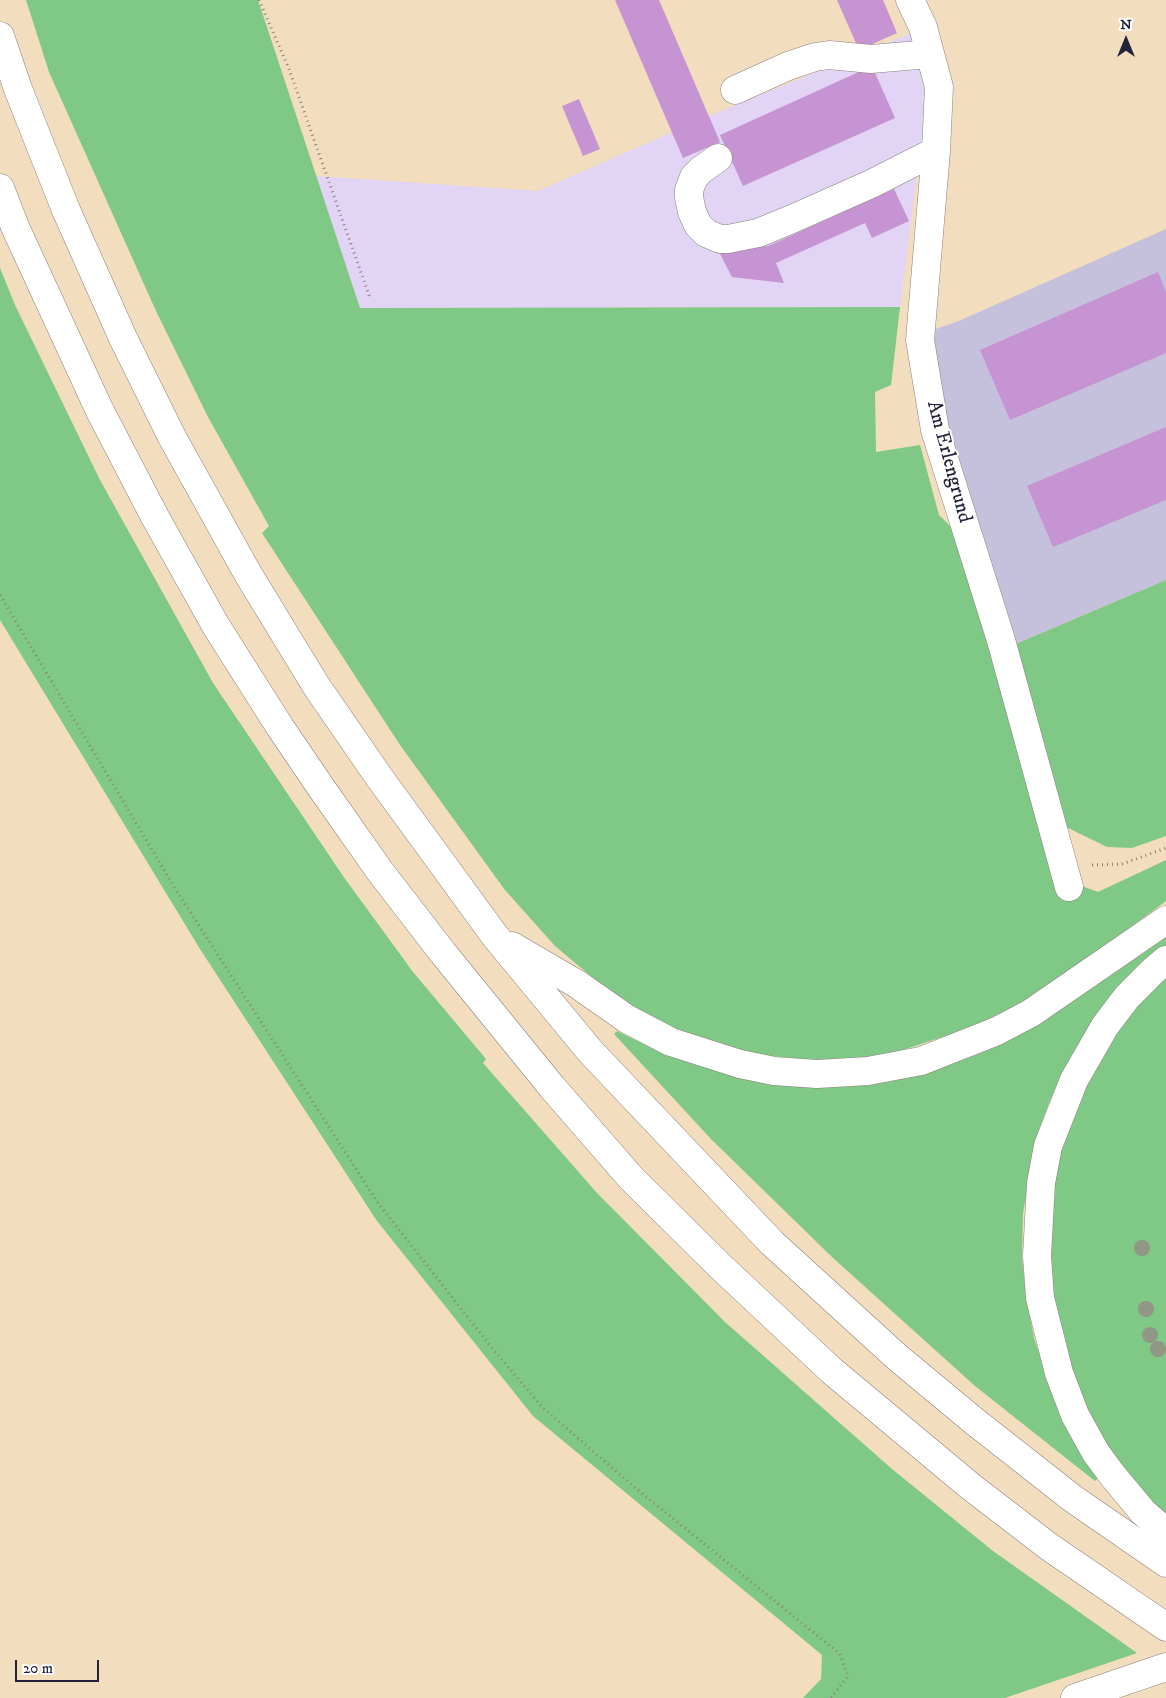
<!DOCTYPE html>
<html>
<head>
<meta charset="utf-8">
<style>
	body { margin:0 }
	#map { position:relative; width:1166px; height:1698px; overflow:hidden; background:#f2ddbe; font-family:"IM FELL DW Pica",serif }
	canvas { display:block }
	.north { position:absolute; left:1101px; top:15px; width:50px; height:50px; -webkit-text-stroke:4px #fff; paint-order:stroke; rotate:0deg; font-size:14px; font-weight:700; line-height:20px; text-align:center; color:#22223b }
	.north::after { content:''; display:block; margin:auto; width:18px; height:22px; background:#22223b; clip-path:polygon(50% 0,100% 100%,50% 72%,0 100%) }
	.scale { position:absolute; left:15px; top:1660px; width:84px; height:22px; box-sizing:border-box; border:2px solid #22223b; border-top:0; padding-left:6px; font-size:15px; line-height:18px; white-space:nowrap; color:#22223b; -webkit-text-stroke:4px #fff; paint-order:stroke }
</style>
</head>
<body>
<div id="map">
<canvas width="1166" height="1698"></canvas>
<div class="north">N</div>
<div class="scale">20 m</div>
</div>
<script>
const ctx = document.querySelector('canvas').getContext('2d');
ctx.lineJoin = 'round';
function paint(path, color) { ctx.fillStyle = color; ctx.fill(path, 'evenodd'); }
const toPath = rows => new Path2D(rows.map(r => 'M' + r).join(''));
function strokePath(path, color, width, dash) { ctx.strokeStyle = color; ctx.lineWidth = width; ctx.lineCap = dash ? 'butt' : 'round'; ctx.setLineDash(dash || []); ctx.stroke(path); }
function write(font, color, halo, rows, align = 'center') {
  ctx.font = font + ' "IM FELL DW Pica",serif'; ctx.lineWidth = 4; ctx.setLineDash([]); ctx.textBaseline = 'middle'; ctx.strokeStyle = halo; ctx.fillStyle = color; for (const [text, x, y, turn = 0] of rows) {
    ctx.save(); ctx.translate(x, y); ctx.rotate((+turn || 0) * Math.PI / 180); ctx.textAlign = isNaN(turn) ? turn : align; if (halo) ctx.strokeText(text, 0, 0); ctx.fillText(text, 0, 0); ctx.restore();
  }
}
paint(toPath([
	[914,32,922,66,926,104,900,307,360,308,316,176,538,191,709,116]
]), '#e1d4f4');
paint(toPath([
	[1166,229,1166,580,1011,646,951,438,930,355,933,330,961,320]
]), '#c5c0db');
paint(toPath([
	[26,0,258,0,360,308,900,307,891,385,875,392,876,452,920,445,939,515,957,533,1079,885,1098,892,1166,860,1166,901,1062,977,1023,1002,972,1027,894,1053,864,1060,814,1060,771,1056,741,1051,705,1041,645,1016,605,988,555,946,505,890,400,745,262,533,269,526,208,417,156,311,49,72],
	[0,268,15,305,100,480,213,683,343,876,413,972,486,1059,483,1063,597,1193,725,1322,892,1469,993,1551,1137,1653,1005,1698,803,1698,821,1679,822,1655,533,1416,377,1221,200,949,0,620],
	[1166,580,1166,836,1132,848,1107,847,1062,825,1011,646],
	[1166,934,1166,945,1144,963,1063,1072,1049,1103,1035,1141,1023,1214,1022,1258,1027,1301,1034,1338,1048,1379,1098,1478,1095,1481,975,1386,832,1257,711,1139,614,1034,617,1031,650,1047,670,1054,941,1067,979,1054,1012,1038,1051,1015],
	[1166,976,1166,1515,1134,1486,1107,1450,1086,1413,1071,1372,1050,1297,1047,1223,1061,1149,1071,1113,1119,1029,1139,1003]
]), '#7fc885');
paint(toPath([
	[615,0,659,0,720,142,683,158],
	[837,0,883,0,897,33,859,50],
	[872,66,895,118,743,186,720,135],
	[579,99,600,149,583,156,562,106],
	[894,189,909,221,872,238,865,223,776,263,784,283,732,277,717,248,768,246],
	[1158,272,1166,292,1166,353,1010,420,980,350],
	[1166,427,1166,500,1053,547,1027,486]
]), '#c694d2');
const minor = toPath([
	[910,0,923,27,939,87,936,151,920,340,935,430,1001,640,1069,887],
	[735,90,788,66,815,57,829,55,871,59,930,54],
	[718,158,701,170,694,177,689,190,689,197,692,212,698,225,706,233,720,239,728,239,758,233,792,219,871,184,936,151]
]);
const major = toPath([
	[1075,1698,1166,1667]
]);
const highway = toPath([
	[0,36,18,89,66,210,123,338,172,437,248,574,317,687,379,777,495,936,590,1051,772,1243,897,1357,974,1421,1072,1498,1166,1563],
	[0,188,16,229,99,409,155,517,216,626,280,727,320,786,379,870,443,953,552,1087,631,1178,720,1266,832,1371,970,1486,1048,1546,1166,1627],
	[512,946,577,984,627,1019,671,1042,740,1064,774,1071,817,1074,868,1071,921,1061,997,1031,1031,1013,1166,920],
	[1166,960,1153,971,1127,997,1105,1026,1074,1080,1048,1146,1041,1183,1037,1256,1040,1298,1059,1373,1075,1415,1096,1453,1113,1476,1143,1512,1166,1532]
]);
strokePath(minor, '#8a807c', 29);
strokePath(major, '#8a807c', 29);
strokePath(highway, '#8a807c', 29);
strokePath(toPath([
	[259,0,289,69,370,298],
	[0,595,176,890,378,1203,492,1348,543,1408,633,1486,840,1654,848,1676,831,1698],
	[1092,865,1122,864,1166,848]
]), '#8a807c', 3, [1, 4]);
strokePath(minor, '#fff', 28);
strokePath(major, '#fff', 28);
strokePath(highway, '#fff', 28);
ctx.fillStyle = '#929684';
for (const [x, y] of [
	[1142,1248],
	[1146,1309],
	[1150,1335],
	[1158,1349]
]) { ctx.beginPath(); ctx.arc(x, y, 8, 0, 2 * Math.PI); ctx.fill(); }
write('20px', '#22223b', '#fff', [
	["Am Erlengrund",948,462,75]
]);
</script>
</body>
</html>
